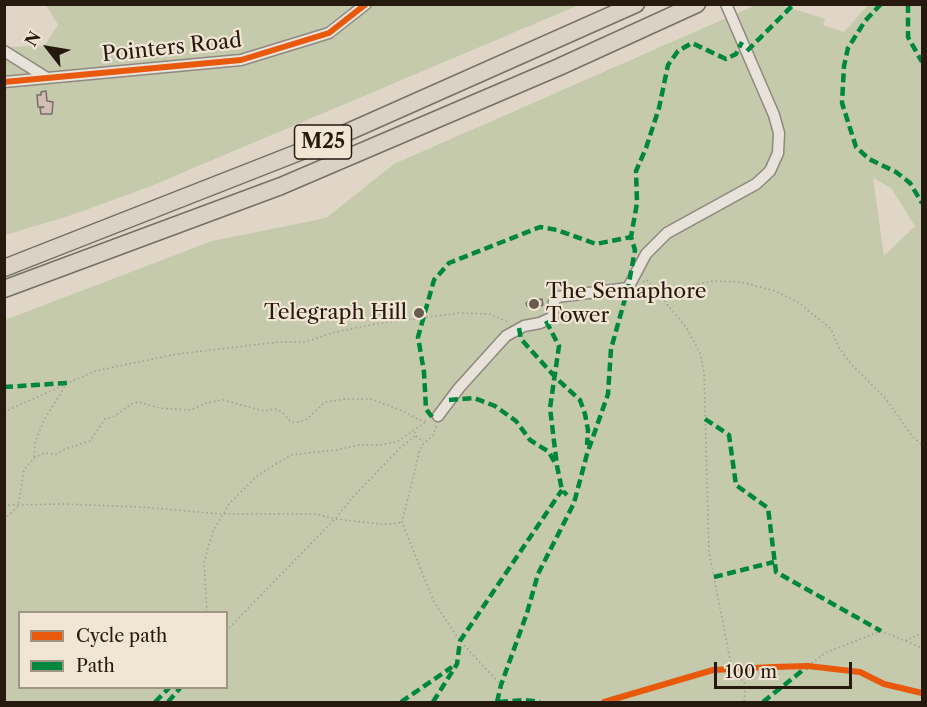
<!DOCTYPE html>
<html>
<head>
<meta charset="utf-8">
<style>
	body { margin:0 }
	#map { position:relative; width:927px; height:707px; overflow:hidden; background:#dfd6c7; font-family:"Libre Caslon Text",serif }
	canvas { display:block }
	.frame { position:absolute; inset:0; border:6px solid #261a0f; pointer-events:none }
	.legend { position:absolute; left:18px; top:611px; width:210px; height:78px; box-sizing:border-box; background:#f1e6d4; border:2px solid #a09485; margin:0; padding:8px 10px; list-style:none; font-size:18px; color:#261a0f }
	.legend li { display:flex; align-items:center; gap:12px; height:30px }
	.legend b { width:30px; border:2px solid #a09485 }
	.north { position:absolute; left:18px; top:18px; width:60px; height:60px; -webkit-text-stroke:4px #f1e6d4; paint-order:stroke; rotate:301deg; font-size:16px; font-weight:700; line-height:24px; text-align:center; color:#261a0f }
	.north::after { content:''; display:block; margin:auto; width:21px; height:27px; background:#261a0f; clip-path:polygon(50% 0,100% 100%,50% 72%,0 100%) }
	.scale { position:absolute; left:714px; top:662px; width:138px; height:27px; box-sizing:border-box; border:3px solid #261a0f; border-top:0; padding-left:8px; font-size:18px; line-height:21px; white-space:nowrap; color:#261a0f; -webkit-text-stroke:4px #f1e6d4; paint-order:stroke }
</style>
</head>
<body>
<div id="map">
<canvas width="927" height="707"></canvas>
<div class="frame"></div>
<ul class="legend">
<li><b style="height:8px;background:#e8590c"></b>Cycle path</li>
<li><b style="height:8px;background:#00873e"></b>Path</li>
</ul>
<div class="north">N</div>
<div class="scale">100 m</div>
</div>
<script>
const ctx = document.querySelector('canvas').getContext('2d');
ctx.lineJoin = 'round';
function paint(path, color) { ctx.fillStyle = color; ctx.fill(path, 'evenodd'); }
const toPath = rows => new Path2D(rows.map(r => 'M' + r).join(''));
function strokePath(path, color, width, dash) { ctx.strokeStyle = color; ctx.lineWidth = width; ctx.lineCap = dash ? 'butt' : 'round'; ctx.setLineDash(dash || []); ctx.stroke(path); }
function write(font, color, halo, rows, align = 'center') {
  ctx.font = font + ' "Libre Caslon Text",serif'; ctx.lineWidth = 4.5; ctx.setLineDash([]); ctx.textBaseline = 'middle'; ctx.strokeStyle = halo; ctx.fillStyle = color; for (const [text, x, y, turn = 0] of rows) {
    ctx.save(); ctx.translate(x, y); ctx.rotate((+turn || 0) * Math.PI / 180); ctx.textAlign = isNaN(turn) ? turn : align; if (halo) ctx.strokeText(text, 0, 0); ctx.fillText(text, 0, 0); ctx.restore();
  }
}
paint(toPath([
	[46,5,579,5,151,186,72,215,5,235,4,47,44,46,58,25],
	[756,5,781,5,825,19,823,25,844,32,868,5,922,5,922,381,921,383,922,386,922,702,5,702,5,320,212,241,326,218,394,164],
	[873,178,891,188,915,226,884,256],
	[20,612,226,612,226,688,20,688]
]), '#c5caac');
const building = toPath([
	[46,91,47,101,53,102,52,114,41,114,40,108,44,107,38,107,37,95,41,95,41,92,46,91],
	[533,298,536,300,542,299,543,305,532,308,527,306,526,303,533,298]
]);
paint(building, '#d1beb5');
strokePath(building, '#756f66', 1.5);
const minor = toPath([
	[4,51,47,78],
	[4,82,241,60,329,33,366,4],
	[438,416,459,388,506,336,524,326,540,323,553,317,554,301,557,297,628,288,646,254,667,233,756,184,770,171,778,153,779,133,774,115,726,4]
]);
const highway = toPath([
	[4,268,330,140,636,4],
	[4,289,281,186,559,67,697,4]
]);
strokePath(minor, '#8f887e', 13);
strokePath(highway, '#756f66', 19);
strokePath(toPath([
	[643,282,647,280,686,327,700,353,704,373,709,552,732,669,746,685,744,702],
	[659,295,682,287,714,281,741,282,775,291,798,302,831,329,839,348,851,364,885,398,913,437,922,445],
	[4,412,95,371,177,354,279,342,305,342,335,332,376,324,460,313,490,314,508,322],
	[436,426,433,436,424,443,420,449,402,522,434,602,460,641,501,685],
	[416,436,423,442],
	[34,457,35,443,44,420,67,383],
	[4,505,64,504,141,507,221,514,316,514,335,519,381,524,393,524,402,522],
	[4,520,18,506,24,470,34,458,44,453,56,454,65,449,90,441,105,419,115,416,131,404,139,402,159,408,191,410,206,403,223,400,264,411,275,409,282,412,291,422,298,422,306,420,325,402,346,399,371,399,403,411,419,420,427,421],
	[207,612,204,562,213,531,229,504,258,475,291,455,336,450,359,445,379,445,397,442,427,421],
	[226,631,335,519,353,497,400,448,415,436,415,432],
	[906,641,922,648],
	[808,666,825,653,881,631,905,641,922,633]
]), '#a29d97', 1.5, [1.5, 3]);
strokePath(minor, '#e7e2da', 10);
strokePath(highway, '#dad2c5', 16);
strokePath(toPath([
	[881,4,865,21,848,48,844,66,842,103,856,147,869,159,896,172,910,183,922,203],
	[908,4,908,37,922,62],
	[747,51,794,4],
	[546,321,559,346,550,408,557,466,562,490,567,495],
	[519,328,521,339,556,378,580,400,585,414,588,430,587,445],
	[4,387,67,383],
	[449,400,474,398,495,406,516,421,530,440,549,452,555,463],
	[432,417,426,409,424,372,418,337,434,280,449,263,540,227,557,230,596,244,631,237],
	[705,419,729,435,736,485,768,508,776,572,881,631],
	[714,577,774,562],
	[155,702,169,688],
	[168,702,180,688],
	[401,702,452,667],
	[433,702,457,664,460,641,562,490],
	[497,702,501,685,527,613,538,574,574,503,587,454,608,394,611,349,628,288,635,250,631,237,637,203,636,171,646,148,659,108,668,65,678,51,692,43,726,59,736,54,742,42],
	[499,702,525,700,540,702],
	[763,702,808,666]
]), '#00873e', 4.5, [9, 4.5]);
strokePath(toPath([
	[4,82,241,60,329,33,366,4],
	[604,702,713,670,773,667,808,666,860,672,884,684,922,693]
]), '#e8590c', 6);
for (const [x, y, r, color] of [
	[534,304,6,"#675c4f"],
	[419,313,6,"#675c4f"]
]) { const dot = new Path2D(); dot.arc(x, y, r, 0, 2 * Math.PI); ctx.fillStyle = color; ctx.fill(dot); strokePath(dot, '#f1e6d4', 2); }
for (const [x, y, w] of [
	[323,142,57]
]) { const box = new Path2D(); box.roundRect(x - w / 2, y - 17, w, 34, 4.5); ctx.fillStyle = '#f1e6d4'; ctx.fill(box); strokePath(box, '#261a0f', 1.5); }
write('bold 20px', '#261a0f', null, [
	["M25",323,142]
]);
write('21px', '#261a0f', '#f1e6d4', [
	["Pointers Road",172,48,-6]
]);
write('21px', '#261a0f', '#f1e6d4', [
	["The Semaphore",546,292],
	["Tower",546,316],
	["Telegraph Hill",407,313,"right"]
], 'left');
</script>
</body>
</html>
